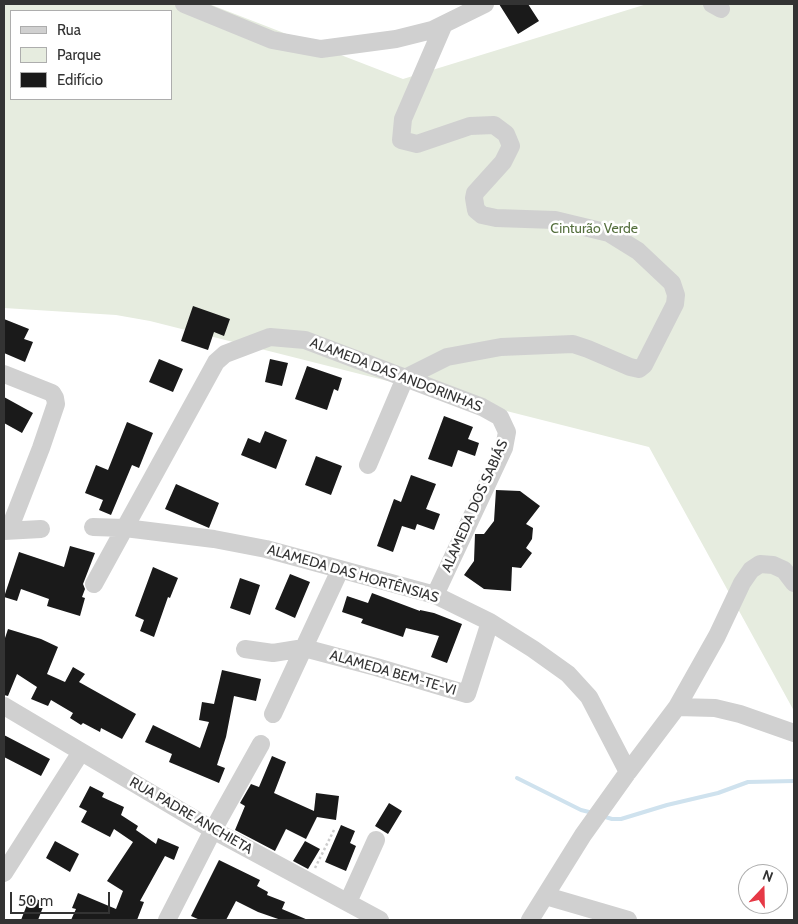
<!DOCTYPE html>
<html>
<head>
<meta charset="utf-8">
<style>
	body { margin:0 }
	#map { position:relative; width:798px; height:924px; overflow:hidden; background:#fff; font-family:Cabin,sans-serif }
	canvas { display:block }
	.frame { position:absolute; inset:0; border:5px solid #333; pointer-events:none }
	.legend { position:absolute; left:10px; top:10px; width:162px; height:90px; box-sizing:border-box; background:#fff; border:1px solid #adadad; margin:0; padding:6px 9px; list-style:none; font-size:15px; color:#333 }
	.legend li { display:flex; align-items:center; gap:10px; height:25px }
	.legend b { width:25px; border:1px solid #adadad }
	.north { position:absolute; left:738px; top:864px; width:50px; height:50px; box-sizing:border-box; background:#fff; border:1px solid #adadad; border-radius:50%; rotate:21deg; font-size:14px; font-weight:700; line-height:20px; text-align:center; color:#333 }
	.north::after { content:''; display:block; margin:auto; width:18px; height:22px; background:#e63946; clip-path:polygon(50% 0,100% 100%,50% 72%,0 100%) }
	.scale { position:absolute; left:10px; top:892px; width:100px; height:22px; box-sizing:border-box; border:2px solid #333; border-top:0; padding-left:6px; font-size:15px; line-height:18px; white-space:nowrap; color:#333; -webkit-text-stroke:4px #fff; paint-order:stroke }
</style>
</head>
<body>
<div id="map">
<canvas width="798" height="924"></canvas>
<div class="frame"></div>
<ul class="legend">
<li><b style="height:6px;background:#d0d0d0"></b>Rua</li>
<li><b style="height:14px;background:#e6ecdf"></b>Parque</li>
<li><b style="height:14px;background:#1a1a1a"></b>Edifício</li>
</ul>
<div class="north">N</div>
<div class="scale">50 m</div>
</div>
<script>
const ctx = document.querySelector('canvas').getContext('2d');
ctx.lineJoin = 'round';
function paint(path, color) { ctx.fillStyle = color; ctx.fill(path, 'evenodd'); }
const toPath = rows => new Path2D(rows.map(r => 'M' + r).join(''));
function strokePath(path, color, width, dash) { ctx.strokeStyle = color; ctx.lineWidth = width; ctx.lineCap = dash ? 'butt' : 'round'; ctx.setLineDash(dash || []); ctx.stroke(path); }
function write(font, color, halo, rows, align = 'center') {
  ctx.font = font + ' Cabin,sans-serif'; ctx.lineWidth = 5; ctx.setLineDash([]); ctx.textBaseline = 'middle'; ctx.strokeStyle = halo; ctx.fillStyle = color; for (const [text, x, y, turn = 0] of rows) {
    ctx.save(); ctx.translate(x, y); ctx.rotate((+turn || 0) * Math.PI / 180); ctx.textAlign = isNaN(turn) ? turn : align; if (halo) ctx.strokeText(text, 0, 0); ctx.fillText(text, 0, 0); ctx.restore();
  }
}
paint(toPath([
	[4,4,209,4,403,79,647,4,794,4,794,711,649,447,150,321,116,315,4,308],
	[11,11,171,11,171,99,11,99]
]), '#e6ecdf');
strokePath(toPath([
	[517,778,581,810,593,813],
	[602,816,612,819,621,819,667,805,718,793,748,782,794,781]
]), '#cfe2ee', 4);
paint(toPath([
	[499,4,528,4,539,21,518,34],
	[193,306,230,319,224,336,214,332,208,350,181,341],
	[4,319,29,329,24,339,33,342,25,362,4,353],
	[159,359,183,369,173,392,149,382],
	[270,359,288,363,282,386,265,382],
	[307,366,342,378,338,391,334,389,327,410,295,399],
	[4,397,33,413,22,433,4,423],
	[444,416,473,427,468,439,479,443,475,456,458,450,452,467,428,459],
	[127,422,153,433,139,468,132,465,111,515,99,510,103,500,85,493,96,465,108,470],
	[265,431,287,440,276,469,241,455,248,438,260,443],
	[316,456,342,466,331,495,305,485],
	[411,475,436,484,426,509,440,514,434,530,417,524,415,530,402,526,393,552,377,546,394,499,401,502],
	[176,484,219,503,209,528,165,509],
	[496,490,520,491,540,506,526,524,533,528,532,539,526,548,532,553,521,568,512,567,511,591,484,589,464,575,474,561,475,534,484,534,494,521],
	[70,546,95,553,83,584,85,589,82,597,85,598,80,616,47,606,49,599,21,589,17,601,4,597,19,552,64,567],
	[153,567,178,578,170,598,168,597,154,637,140,631,144,620,135,616],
	[290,574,310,582,295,618,275,609],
	[240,578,260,585,250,615,230,608],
	[372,593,420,611,420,610,434,613,462,624,447,663,431,657,439,636,406,628,403,637,361,623,363,619,342,612,347,596,368,603],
	[8,629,41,639,58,647,47,674,65,682,73,667,85,674,79,682,136,714,122,739,101,728,100,732,83,723,81,725,70,718,73,713,51,700,48,706,31,699,37,687,17,674,8,696,4,695,4,641],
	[222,670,261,679,256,701,234,696,226,737,217,765,225,768,219,783,169,762,172,754,145,742,153,725,200,748,209,722,199,720,202,702,214,704],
	[4,735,50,759,41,776,4,757],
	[272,756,286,762,274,793,314,811,316,793,339,796,336,820,317,817,306,839,286,829,275,851,235,830,245,806,240,803,251,784,259,787],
	[90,786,104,793,102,797,124,807,121,815,138,826,136,830,156,844,158,838,179,847,174,860,165,856,140,901,144,902,137,920,71,920,76,909,72,908,78,893,116,909,123,891,107,881,133,842,114,829,110,837,81,822,87,811,79,807],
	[389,803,402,811,388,834,375,826],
	[341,825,355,831,350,843,356,846,346,871,325,862],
	[55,841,79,854,70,872,46,858],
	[305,841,320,849,308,869,293,861],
	[219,860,260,880,257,886,268,892,267,895,285,902,282,909,308,920,281,920,258,912,236,901,226,920,200,920,191,916],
	[30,897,45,902,38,920,21,920]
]), '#1a1a1a');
strokePath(toPath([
	[315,868,334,830]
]), '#cdcdcd', 2.5, [2.5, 2.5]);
strokePath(toPath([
	[184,4,272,40,321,49,396,39,432,30,485,4],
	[712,4,721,9],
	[4,374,52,393,55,398,56,404,41,448,9,530],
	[368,465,405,378,447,357,501,347,573,344,588,349,630,367,639,369,644,365,675,304,676,295,672,283,638,251,609,233,555,220,496,218,482,215,476,210,474,198,475,193,503,162,511,146,506,134,494,125,470,126,417,144,401,140,403,119,444,24],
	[93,527,125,528,214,539,266,549,435,595,490,622,533,649,568,674,589,697,628,772],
	[4,531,41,529],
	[94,584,216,362,225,354,270,337,305,340,482,407,500,417,507,432,504,448,435,595],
	[245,649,273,653,304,648,376,667,467,694,490,622],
	[4,706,213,830,380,920],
	[677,707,715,708,740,714,794,733],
	[273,714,340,570],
	[4,873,81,752],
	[546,896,628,920],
	[348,902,376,840],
	[167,920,213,830,261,744],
	[530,920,583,835,628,772,677,707,717,636,742,583,751,570,760,564,773,565,784,570,794,583]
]), '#d0d0d0', 18);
write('14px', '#56703f', '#fff', [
	["Cinturão Verde",594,229]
]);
write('14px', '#333', '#fff', [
	["ALAMEDA DAS ANDORINHAS",396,375,21],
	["ALAMEDA DOS SABIÁS",475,506,-66],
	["ALAMEDA DAS HORTÊNSIAS",353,574,16],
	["ALAMEDA BEM-TE-VI",393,673,16],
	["RUA PADRE ANCHIETA",191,816,30]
]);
</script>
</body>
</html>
